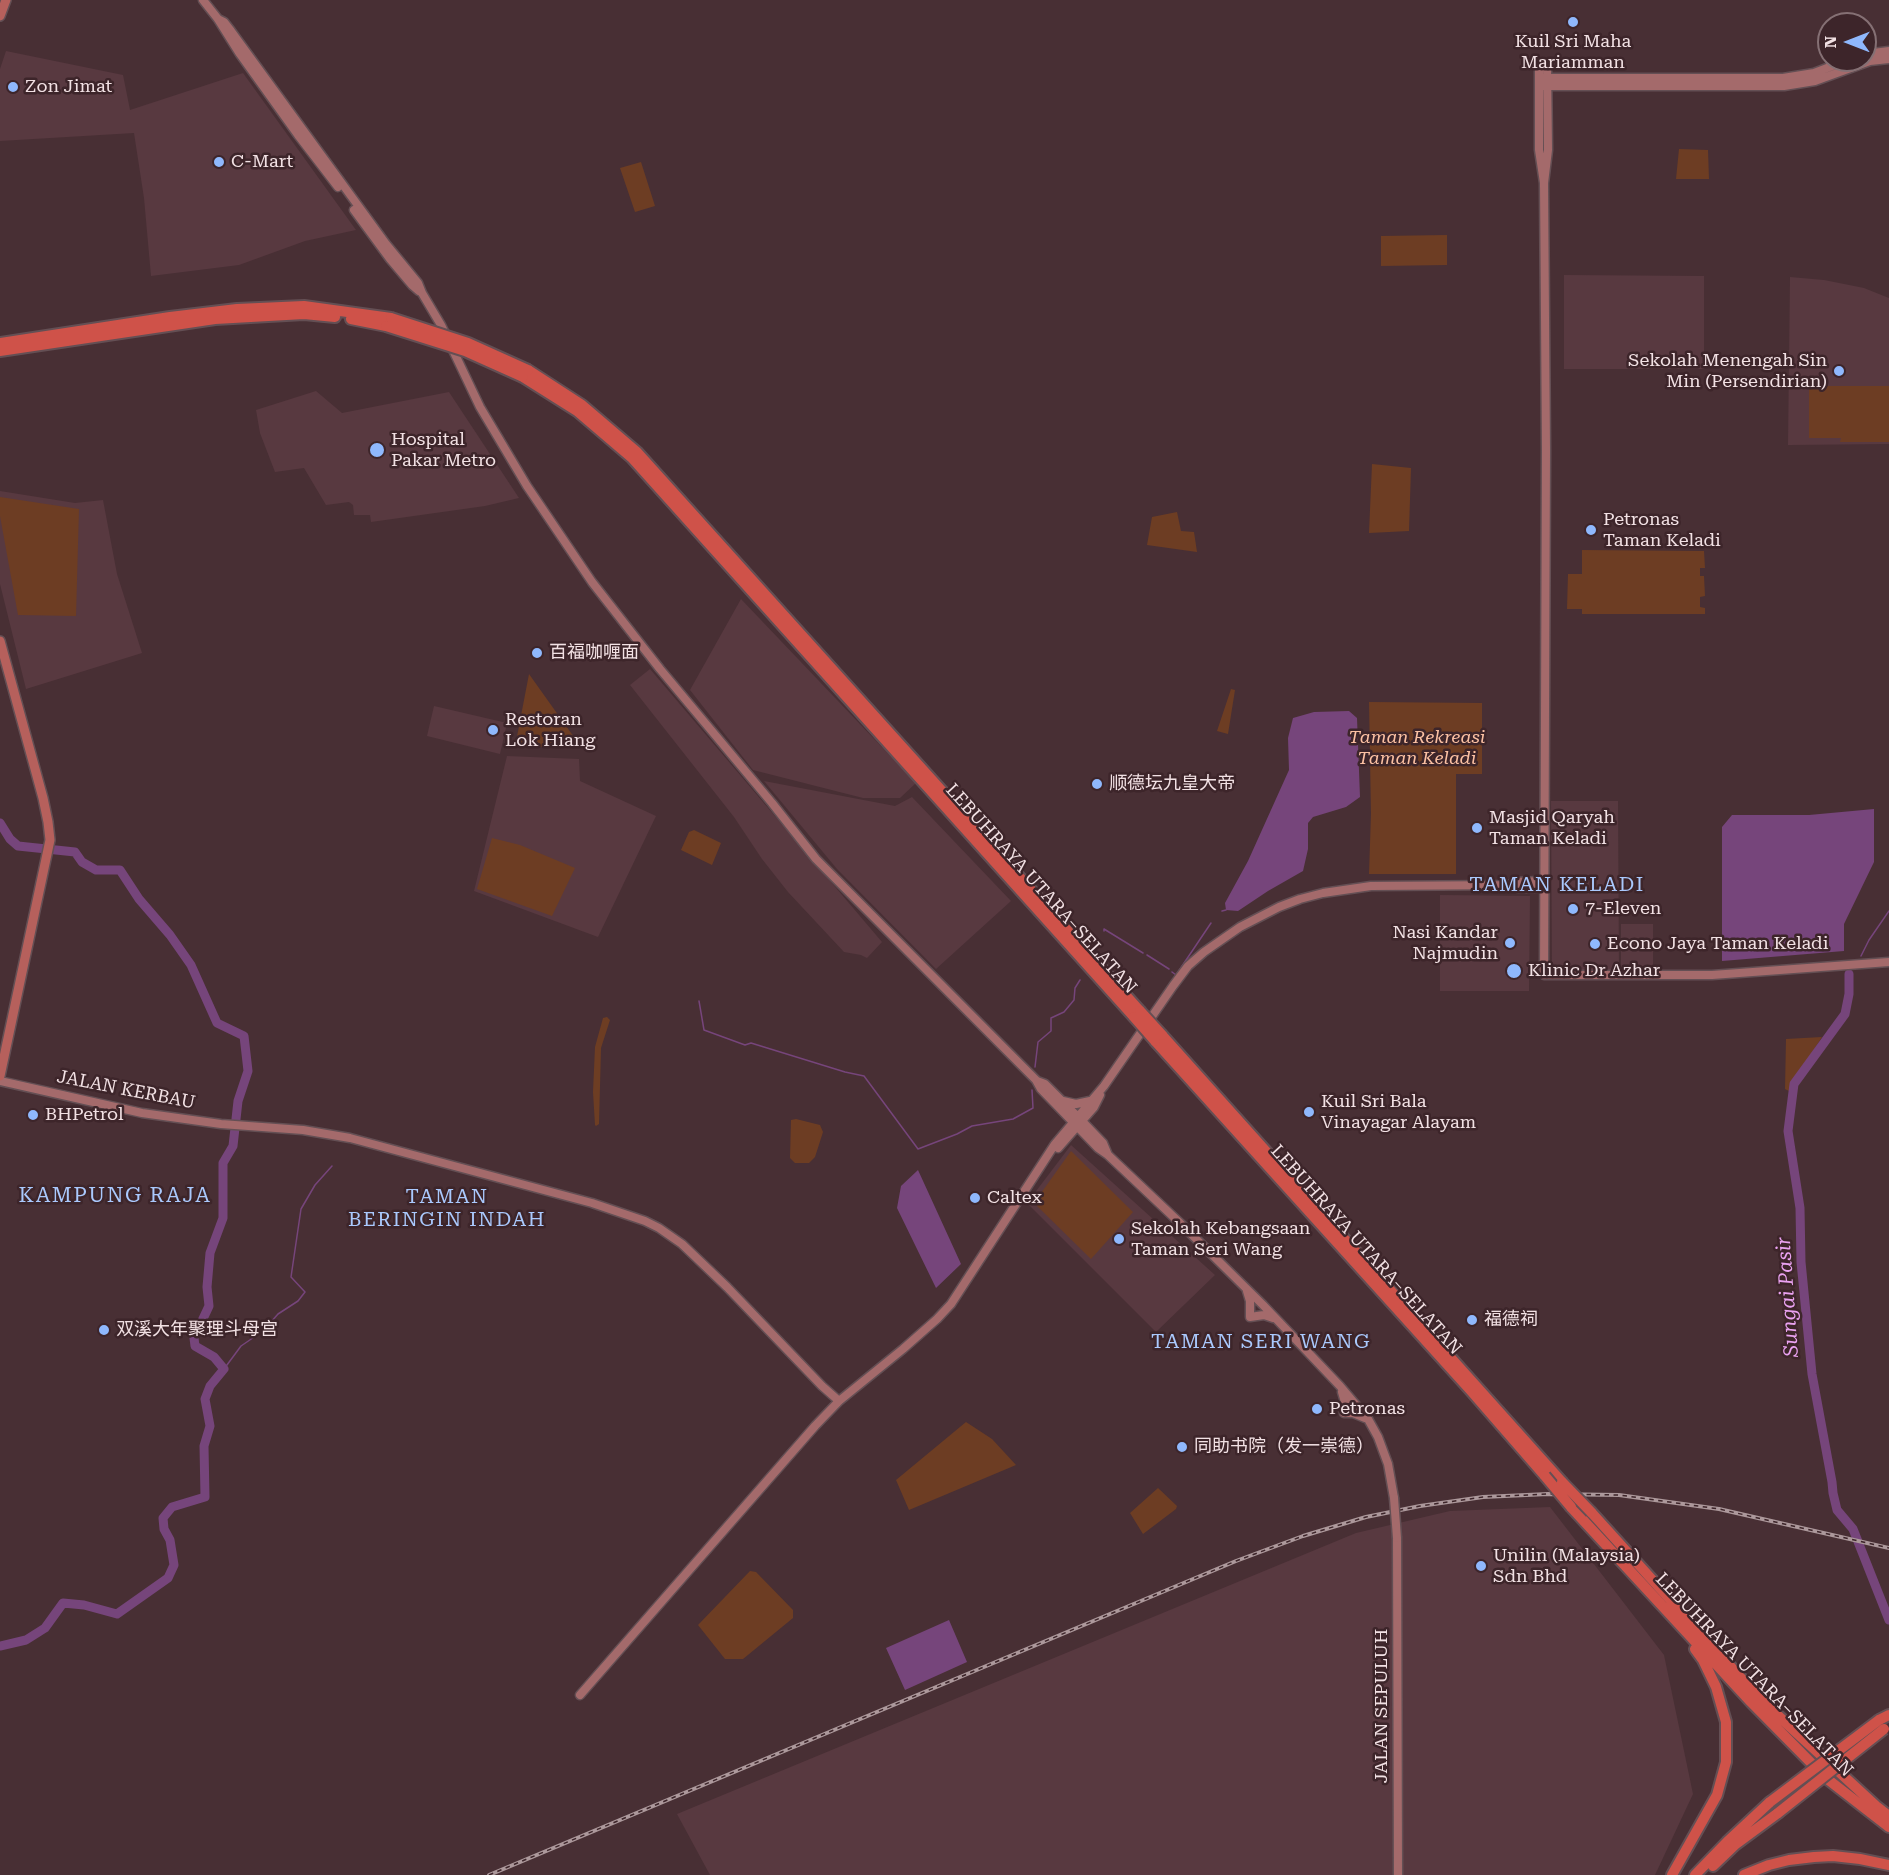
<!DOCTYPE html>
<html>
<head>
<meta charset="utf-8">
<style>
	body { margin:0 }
	#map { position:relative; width:1889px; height:1875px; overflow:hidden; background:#482f34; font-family:"Roboto Serif",serif }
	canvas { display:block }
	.north { position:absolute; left:1817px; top:12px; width:60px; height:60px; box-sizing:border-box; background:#3d252a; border:2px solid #857074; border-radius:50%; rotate:270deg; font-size:16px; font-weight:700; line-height:24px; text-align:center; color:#f2e1e4 }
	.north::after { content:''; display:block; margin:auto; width:21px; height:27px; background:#8fb8fd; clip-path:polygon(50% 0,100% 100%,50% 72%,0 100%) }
</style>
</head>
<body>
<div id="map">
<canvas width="1889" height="1875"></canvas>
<div class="north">N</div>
</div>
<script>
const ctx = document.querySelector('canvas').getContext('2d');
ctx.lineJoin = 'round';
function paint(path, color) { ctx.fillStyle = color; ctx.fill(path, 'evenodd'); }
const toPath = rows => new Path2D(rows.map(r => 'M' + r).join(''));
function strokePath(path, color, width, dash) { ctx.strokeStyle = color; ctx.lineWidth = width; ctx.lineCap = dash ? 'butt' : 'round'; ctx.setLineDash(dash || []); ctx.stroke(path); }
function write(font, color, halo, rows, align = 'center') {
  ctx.font = font + ' "Roboto Serif","Noto Sans SC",serif'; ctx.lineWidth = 5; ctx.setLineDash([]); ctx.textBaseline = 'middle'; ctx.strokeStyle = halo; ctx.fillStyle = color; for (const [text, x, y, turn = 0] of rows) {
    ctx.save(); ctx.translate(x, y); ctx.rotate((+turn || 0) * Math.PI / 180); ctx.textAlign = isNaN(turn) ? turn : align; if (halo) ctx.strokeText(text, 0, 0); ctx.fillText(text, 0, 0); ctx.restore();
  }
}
paint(toPath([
	[6,51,123,75,130,110,243,73,356,230,305,241,239,265,151,276,144,198,134,133,0,141,0,69],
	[1564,275,1704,276,1704,369,1564,369],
	[1790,277,1824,280,1864,288,1889,298,1889,444,1788,445],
	[316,391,342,413,449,392,519,498,485,506,371,522,370,515,354,515,353,505,349,502,326,505,304,468,275,472,260,433,256,410],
	[0,491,75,503,103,500,117,574,142,653,26,689,0,584],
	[741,599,916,783,900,798,863,798,753,770,690,690],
	[650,669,882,942,867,958,861,955,844,952,788,892,762,859,734,817,630,685],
	[434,706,507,723,500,754,427,736],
	[507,756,579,759,580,781,656,816,598,937,474,891],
	[764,781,895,806,912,797,1011,901,936,969,837,869],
	[1551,801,1618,801,1619,976,1552,976],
	[1440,895,1530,896,1529,991,1440,991],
	[1621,924,1653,924,1653,967,1621,967],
	[1071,1145,1215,1275,1156,1332,1027,1203],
	[1550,1507,1664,1655,1693,1794,1655,1875,710,1875,677,1814,1356,1533,1450,1511]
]), '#583940');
paint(toPath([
	[1679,149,1708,150,1709,179,1676,179],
	[641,162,655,206,635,212,620,168],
	[1447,235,1447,265,1381,266,1381,236],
	[1809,386,1889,386,1889,442,1840,442,1841,438,1809,438],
	[1372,464,1411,468,1409,531,1369,533],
	[0,497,79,509,76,616,18,615,0,516],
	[1177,512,1181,531,1194,532,1197,552,1147,545,1152,517],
	[1582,550,1704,551,1705,568,1700,568,1700,576,1704,576,1705,596,1700,597,1700,607,1705,608,1705,614,1582,614,1582,609,1567,609,1568,574,1582,574],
	[529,674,581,747,515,747],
	[1231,689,1235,690,1228,734,1217,731],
	[1369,702,1482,703,1482,774,1456,774,1456,874,1369,874,1371,814],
	[694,830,721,843,712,865,681,850,689,832],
	[492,838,520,845,575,868,552,916,477,889],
	[607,1017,610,1020,601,1048,599,1124,596,1126,595,1125,593,1092,595,1047,603,1018],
	[1822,1037,1792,1084,1791,1092,1785,1089,1786,1039],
	[796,1119,820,1125,823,1132,815,1157,809,1163,795,1163,790,1158,791,1120],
	[1071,1151,1133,1212,1091,1259,1034,1203],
	[966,1422,992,1439,1016,1465,909,1510,896,1480],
	[1158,1488,1177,1506,1176,1509,1143,1534,1130,1513],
	[750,1571,756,1572,793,1610,793,1618,743,1659,725,1659,698,1625]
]), '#6d3d23');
paint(toPath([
	[1349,711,1357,718,1360,797,1346,807,1313,817,1308,823,1308,849,1303,871,1268,891,1238,911,1226,910,1225,903,1248,861,1289,770,1288,738,1293,718,1314,712],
	[1874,809,1874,862,1844,924,1844,951,1722,961,1722,827,1732,815,1809,815],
	[918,1170,961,1264,936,1288,897,1208,901,1186],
	[949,1620,967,1662,905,1690,886,1648]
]), '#76457b');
strokePath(toPath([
	[1222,911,1226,910],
	[1104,931,1104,929,1143,953],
	[1147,955,1169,969],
	[1861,956,1869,940,1889,911],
	[1172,972,1176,975,1211,923],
	[699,1001,704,1030,745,1045,751,1043,845,1072,864,1076,918,1149,957,1134,972,1126,1013,1119,1033,1108,1032,1090],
	[1035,1067,1038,1042,1051,1031,1051,1018,1064,1012,1074,1000,1075,988,1080,980],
	[224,1369,241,1346,263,1331,278,1314,298,1301,305,1292,291,1277,301,1209,315,1185,332,1166]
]), '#76457b', 1.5);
strokePath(toPath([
	[0,823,10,839,18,846,75,852,82,862,96,870,120,870,139,899,170,935,191,965,217,1023,244,1036,248,1071,238,1101,233,1146,223,1163,223,1218,210,1253,207,1287,209,1306,194,1338,195,1346,214,1357,224,1369,210,1386,205,1399,210,1426,204,1446,205,1497,172,1507,163,1518,164,1529,170,1540,174,1565,168,1578,117,1614,84,1605,63,1603,45,1628,26,1640,0,1646],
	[1849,974,1849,994,1845,1014,1794,1084,1788,1131,1800,1208,1801,1262,1812,1374,1832,1482,1833,1493,1837,1510,1853,1529,1889,1620]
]), '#76457b', 9);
const secondary = toPath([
	[203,0,218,19,240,54,298,135,338,187],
	[218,19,224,22,231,31,386,244,418,283,422,293,441,325,480,407,527,486,592,582,660,669,772,803,816,859,1036,1080,1041,1089,1098,1148,1108,1155,1180,1223,1263,1305,1340,1386,1368,1419,1378,1437,1388,1464,1394,1498],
	[1865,54,1889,51],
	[1542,78,1783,78,1814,73,1848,60],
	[1542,86,1784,86,1815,81,1870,61,1889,59],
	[1544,183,1539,150,1539,65,1543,64,1547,66,1548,150,1544,183,1546,451,1544,975,1712,975,1889,962],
	[354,210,390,259,412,285,419,291],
	[1510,885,1518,888,1543,888],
	[0,1081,142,1113,221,1124,303,1130,350,1138,592,1203,645,1221,659,1228,682,1244,727,1287,822,1386,839,1401],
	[1037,1081,1045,1084,1082,1121,1103,1143,1108,1155],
	[1063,1101,1076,1104,1090,1101],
	[1058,1148,1094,1107,1100,1095],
	[1247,1291,1250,1301,1250,1317,1264,1315,1273,1318],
	[1342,1392,1345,1402,1344,1413,1353,1413,1365,1418],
	[1397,1538,1398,1875],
	[580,1695,815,1426,839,1401,903,1349,937,1319,951,1304,1055,1144,1104,1086,1173,986,1188,966,1204,952,1240,927,1279,907,1300,899,1323,893,1371,886,1510,885,1514,882,1543,881]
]);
const primary = toPath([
	[0,16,6,0],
	[0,641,43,798,48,822,50,840,0,1076]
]);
const highway = toPath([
	[351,319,386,326],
	[0,343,170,317,237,309,304,306,391,318],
	[0,351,215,319,304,314,335,317],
	[528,370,582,405,637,452,1140,1011],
	[523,377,577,411,632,458,1134,1017],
	[1162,1035,1562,1482],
	[1155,1041,1472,1392,1545,1476],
	[1571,1507,1751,1702,1826,1778,1889,1827],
	[1591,1512,1760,1699,1876,1806,1889,1816],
	[1879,1720,1889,1715],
	[1713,1866,1736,1844,1778,1813],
	[1672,1875,1717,1795,1726,1762,1726,1722,1716,1687,1703,1660,1695,1649],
	[1695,1875,1727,1842,1770,1802],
	[1744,1875,1769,1865,1789,1860,1814,1857,1833,1856,1860,1859,1889,1865]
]);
strokePath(secondary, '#644f54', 11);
strokePath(primary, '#644f54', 12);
strokePath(highway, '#644f54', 14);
strokePath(secondary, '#a46a6b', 8);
strokePath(primary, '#b6605c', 9);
strokePath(highway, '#cf5249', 10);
const rail = toPath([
	[489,1875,1236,1561,1303,1536,1366,1517,1420,1506,1483,1497,1548,1494,1619,1495,1719,1509,1889,1548]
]);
strokePath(rail, '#ac989b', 4);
strokePath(rail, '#3d252a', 1.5, [4.5]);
const secondaryBridge = toPath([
	[1394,1498,1397,1538]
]);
const highwayBridge = toPath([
	[391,318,468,343,528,370],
	[386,326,465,351,523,377],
	[1140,1011,1162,1035],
	[1134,1017,1155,1041],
	[1545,1476,1571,1507],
	[1562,1482,1591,1512],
	[1770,1802,1879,1720],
	[1778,1813,1884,1729]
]);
strokePath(secondaryBridge, '#644f54', 11, []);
strokePath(highwayBridge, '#644f54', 14, []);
strokePath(secondaryBridge, '#a46a6b', 8);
strokePath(highwayBridge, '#cf5249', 10);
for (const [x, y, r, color] of [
	[1573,22,6,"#8fb8fd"],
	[13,87,6,"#8fb8fd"],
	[219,162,6,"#8fb8fd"],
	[1839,371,6,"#8fb8fd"],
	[377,450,8,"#8fb8fd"],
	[1591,530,6,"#8fb8fd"],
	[537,653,6,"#8fb8fd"],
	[493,730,6,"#8fb8fd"],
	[1097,784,6,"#8fb8fd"],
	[1477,828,6,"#8fb8fd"],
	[1573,909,6,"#8fb8fd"],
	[1510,943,6,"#8fb8fd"],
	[1595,944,6,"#8fb8fd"],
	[1514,971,8,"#8fb8fd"],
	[1309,1112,6,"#8fb8fd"],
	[33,1115,6,"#8fb8fd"],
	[975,1198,6,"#8fb8fd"],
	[1119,1239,6,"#8fb8fd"],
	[1472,1320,6,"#8fb8fd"],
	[104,1330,6,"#8fb8fd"],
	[1317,1409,6,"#8fb8fd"],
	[1182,1447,6,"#8fb8fd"],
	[1481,1566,6,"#8fb8fd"]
]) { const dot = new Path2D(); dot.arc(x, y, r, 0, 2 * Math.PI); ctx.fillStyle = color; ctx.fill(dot); strokePath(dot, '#3d252a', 2); }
write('18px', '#f2e1e4', '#3d252a', [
	["Kuil Sri Maha",1573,42,"center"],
	["Mariamman",1573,63,"center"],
	["Zon Jimat",25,87],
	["C-Mart",231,162],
	["Sekolah Menengah Sin",1827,361,"right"],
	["Min (Persendirian)",1827,382,"right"],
	["Hospital",391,440],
	["Pakar Metro",391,461],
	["Petronas",1603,520],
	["Taman Keladi",1603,541],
	["百福咖喱面",549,653],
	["Restoran",505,720],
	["Lok Hiang",505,741],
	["顺德坛九皇大帝",1109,784],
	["Masjid Qaryah",1489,818],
	["Taman Keladi",1489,839],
	["7-Eleven",1585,909],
	["Nasi Kandar",1498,933,"right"],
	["Najmudin",1498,954,"right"],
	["Econo Jaya Taman Keladi",1607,944],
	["Klinic Dr Azhar",1528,971],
	["Kuil Sri Bala",1321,1102],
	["Vinayagar Alayam",1321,1123],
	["BHPetrol",45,1115],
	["Caltex",987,1198],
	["Sekolah Kebangsaan",1131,1229],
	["Taman Seri Wang",1131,1250],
	["福德祠",1484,1320],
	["双溪大年聚理斗母宫",116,1330],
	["Petronas",1329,1409],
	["同助书院（发一崇德）",1194,1447],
	["Unilin (Malaysia)",1493,1556],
	["Sdn Bhd",1493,1577]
], 'left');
write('italic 18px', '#fcc1a3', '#3d252a', [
	["Taman Rekreasi",1417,738],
	["Taman Keladi",1417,759]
]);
write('18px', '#f2e1e4', '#3d252a', [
	["LEBUHRAYA UTARA–SELATAN",1041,889,48],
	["JALAN KERBAU",126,1090,11],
	["LEBUHRAYA UTARA–SELATAN",1366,1250,48],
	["LEBUHRAYA UTARA–SELATAN",1754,1675,46],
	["JALAN SEPULUH",1382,1706,-90]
]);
ctx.letterSpacing = '1.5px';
write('20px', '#aac9fd', '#3d252a', [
	["TAMAN KELADI",1557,885],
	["TAMAN",447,1197],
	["BERINGIN INDAH",447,1220],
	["TAMAN SERI WANG",1261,1342]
]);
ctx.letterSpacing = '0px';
write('italic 20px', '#eaa2f1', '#3d252a', [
	["Sungai Pasir",1788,1297,-94]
]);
ctx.letterSpacing = '1.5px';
write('21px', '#aac9fd', '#3d252a', [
	["KAMPUNG RAJA",115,1196]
]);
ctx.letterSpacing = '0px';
</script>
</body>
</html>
